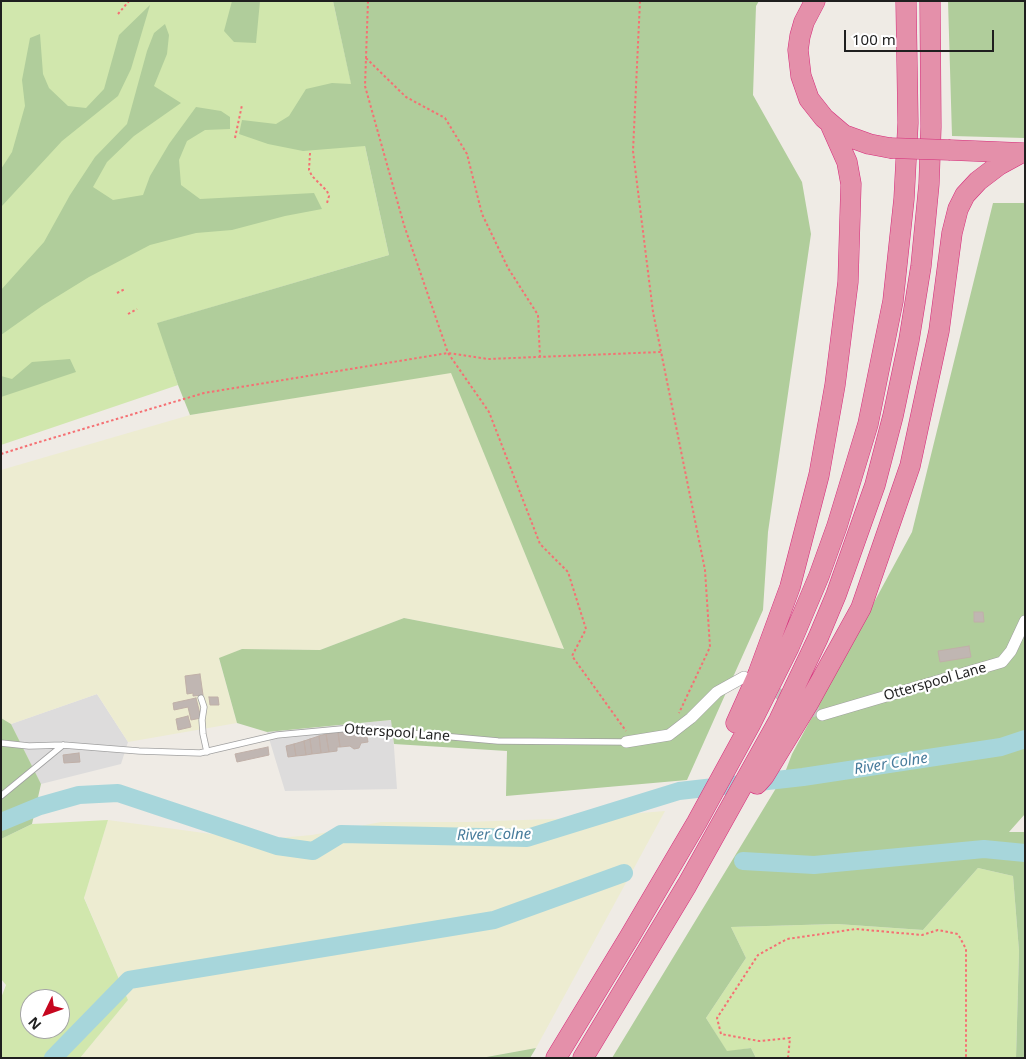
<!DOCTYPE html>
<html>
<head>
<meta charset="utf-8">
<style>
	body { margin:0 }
	#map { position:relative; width:1026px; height:1059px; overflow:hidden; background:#efebe5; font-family:"Noto Sans",sans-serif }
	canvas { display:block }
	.frame { position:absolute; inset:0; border:2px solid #1f1f1f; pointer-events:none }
	.north { position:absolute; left:20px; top:989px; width:50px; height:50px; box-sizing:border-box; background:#fff; border:1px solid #a5a5a5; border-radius:50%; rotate:228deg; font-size:14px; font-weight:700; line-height:20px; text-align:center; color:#1f1f1f }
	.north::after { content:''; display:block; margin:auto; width:18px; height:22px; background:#c6071f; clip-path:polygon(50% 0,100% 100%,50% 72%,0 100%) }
	.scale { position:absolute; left:844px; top:30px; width:150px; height:22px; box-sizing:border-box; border:2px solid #1f1f1f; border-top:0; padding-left:6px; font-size:15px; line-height:18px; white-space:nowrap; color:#1f1f1f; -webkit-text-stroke:4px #fff; paint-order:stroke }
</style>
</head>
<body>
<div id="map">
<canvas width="1026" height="1059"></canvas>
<div class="frame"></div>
<div class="north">N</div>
<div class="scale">100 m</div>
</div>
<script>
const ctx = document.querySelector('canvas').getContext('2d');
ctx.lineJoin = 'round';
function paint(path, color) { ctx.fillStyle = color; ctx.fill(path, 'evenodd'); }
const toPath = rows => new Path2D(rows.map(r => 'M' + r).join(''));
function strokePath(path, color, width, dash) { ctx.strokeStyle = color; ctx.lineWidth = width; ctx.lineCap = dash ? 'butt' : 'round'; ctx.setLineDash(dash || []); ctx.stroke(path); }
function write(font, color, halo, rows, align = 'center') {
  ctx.font = font + ' "Noto Sans",sans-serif'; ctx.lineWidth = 4.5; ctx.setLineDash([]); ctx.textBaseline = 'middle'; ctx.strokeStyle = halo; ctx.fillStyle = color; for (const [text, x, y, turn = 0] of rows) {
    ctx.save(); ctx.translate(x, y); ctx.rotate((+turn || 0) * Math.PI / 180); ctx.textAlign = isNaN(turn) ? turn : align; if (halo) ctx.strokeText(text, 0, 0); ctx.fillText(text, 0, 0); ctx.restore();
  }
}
paint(toPath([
	[97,694,128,742,121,764,41,784,11,724],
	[392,720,397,789,285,791,267,732]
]), '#dddcdc');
paint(toPath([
	[451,372,564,649,404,618,320,650,242,649,219,659,237,723,128,742,97,694,11,724,1,718,1,470,190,415],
	[665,811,536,1048,481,1058,80,1058,128,1000,84,897,108,820,256,840,312,835,381,822,467,822,579,818]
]), '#edecd1');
paint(toPath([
	[1,1,333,1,389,255,158,323,178,385,1,445],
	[108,820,84,898,128,1000,80,1058,1,1058,1,998,6,985,1,979,1,839,32,824],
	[30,999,60,999,60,1029,30,1029],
	[978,868,1013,876,1019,951,1016,1058,756,1058,751,1048,727,1052,706,1018,746,958,731,927,837,924,923,930]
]), '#d1e7ad');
paint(toPath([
	[232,1,260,1,256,43,234,42,224,31],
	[333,1,759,1,756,6,753,95,802,182,811,234,768,532,763,610,687,780,506,796,507,751,394,744,391,720,267,732,237,723,219,658,242,649,320,650,404,618,564,649,451,373,190,415,178,385,157,323,389,255,365,146,303,151,268,144,239,134,242,120,276,124,289,116,306,89,332,83,351,84],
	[948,1,1025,1,1025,138,952,136],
	[150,5,131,69,118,96,62,141,1,207,1,169,12,152,25,106,22,80,30,38,40,34,43,74,49,88,68,106,86,108,104,89,119,35],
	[165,24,169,35,167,54,154,86,181,103,134,136,107,162,93,187,113,200,143,195,150,176,169,144,196,107,221,111,230,117,230,129,205,130,187,141,179,160,181,185,200,199,314,193,322,209,285,216,232,230,196,233,150,245,89,277,42,306,1,335,1,290,44,242,70,195,95,157,127,124,147,51,154,33],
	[993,203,1025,203,1025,814,1009,832,1025,832,1025,1058,1016,1058,1019,951,1013,876,978,868,923,930,837,924,731,927,746,958,706,1018,727,1051,751,1048,756,1058,612,1058,784,775,792,754,912,532],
	[70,359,76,372,1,397,1,376,12,379,32,362],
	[1,718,11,724,41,784,32,824,1,839],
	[536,1048,530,1058,481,1058]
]), '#b0cd9b');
strokePath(toPath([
	[1,822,40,806,79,795,118,793,277,846,313,851,341,834,527,838,679,791,803,777,1001,747,1025,739],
	[743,861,814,865,984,849,1025,853],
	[53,1058,129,980,494,920,624,873]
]), '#a7d6db', 18);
const building = toPath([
	[974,612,983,612,984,622,974,622,974,612],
	[969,646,971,657,940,662,938,651,969,646],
	[200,674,203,695,193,696,193,693,187,694,185,676,200,674],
	[209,697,218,697,219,705,210,705,209,697],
	[196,698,201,718,191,720,188,707,174,710,173,703,196,698],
	[188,716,191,727,178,730,176,719,188,716],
	[366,730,368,742,361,743,359,748,354,749,350,746,340,747,338,732,366,730],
	[338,732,340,747,337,747,337,751,329,752,326,734,338,732],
	[326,734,329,752,321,753,319,736,326,734],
	[319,736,321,753,312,754,310,739,319,736],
	[310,739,312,754,306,755,304,741,310,739],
	[304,741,306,755,296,756,294,744,304,741],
	[294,744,296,756,288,757,286,746,294,744],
	[268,747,269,755,237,762,235,754,268,747],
	[79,753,80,762,64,763,63,755,79,753]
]);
paint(building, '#c0b6b2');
strokePath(building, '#c0b0a8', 1);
strokePath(toPath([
	[763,686,822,715]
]), '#c5c2bd', 11, [11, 5.5]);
const lane = toPath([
	[201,698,204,707,202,720,203,734,207,752],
	[1,743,29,746,63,745,139,751,200,753,277,735,352,728,498,741,626,742],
	[1,796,63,745]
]);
const street = toPath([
	[822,715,1002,662,1011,651,1025,621],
	[626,742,669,735,691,718,717,692,744,677]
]);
const highway = toPath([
	[815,1,804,22,800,36,798,50,801,76,809,99,824,118,844,135,869,144,890,148],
	[950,150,1023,153],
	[736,723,758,674,790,587,819,475,835,385,848,282,851,184,847,162,831,126],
	[757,784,764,776,809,702,861,608,910,466,939,331,952,233,958,209,965,195,978,181,999,165,1021,153],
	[556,1058,630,936,697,822,750,725,789,647,819,576,837,526,868,424,893,301,904,199,908,123,906,1],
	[583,1058,687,885,779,720,818,638,836,595,875,485,893,416,909,340,921,266,929,184,931,127,930,1]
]);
strokePath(lane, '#a0a0a0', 7);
strokePath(street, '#a0a0a0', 12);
strokePath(highway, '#d52b7a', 21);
strokePath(toPath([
	[368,1,365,86,404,225,448,353,489,412,540,544,568,572,586,629,572,656,626,731],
	[640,1,633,151,653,312,705,570,710,647,679,713],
	[118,14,129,1],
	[366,58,406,97,445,118,467,154,482,214,508,268,538,315,540,358],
	[235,138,242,105],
	[310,153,309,170,312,176,327,191,329,196,327,203],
	[117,293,125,289],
	[128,314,137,309],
	[1,454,36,443,204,393,448,353,488,359,661,352],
	[788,1058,790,1038,759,1041,721,1034,717,1018,758,955,787,939,856,929,922,935,938,930,958,934,966,949,966,1058]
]), '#f57073', 2, [2.5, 2.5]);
strokePath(lane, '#fff', 5.5);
strokePath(street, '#fff', 11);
strokePath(highway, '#e490aa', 20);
const highwayBridge = toPath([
	[890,148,950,150]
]);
strokePath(highwayBridge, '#d52b7a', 21, []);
strokePath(highwayBridge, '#e490aa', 20);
write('14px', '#1f1f1f', '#fff', [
	["Otterspool Lane",935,682,-16],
	["Otterspool Lane",397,733,4]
]);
write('italic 15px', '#487c9c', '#fff', [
	["River Colne",891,764,-9],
	["River Colne",494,835,-1]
]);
</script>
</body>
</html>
